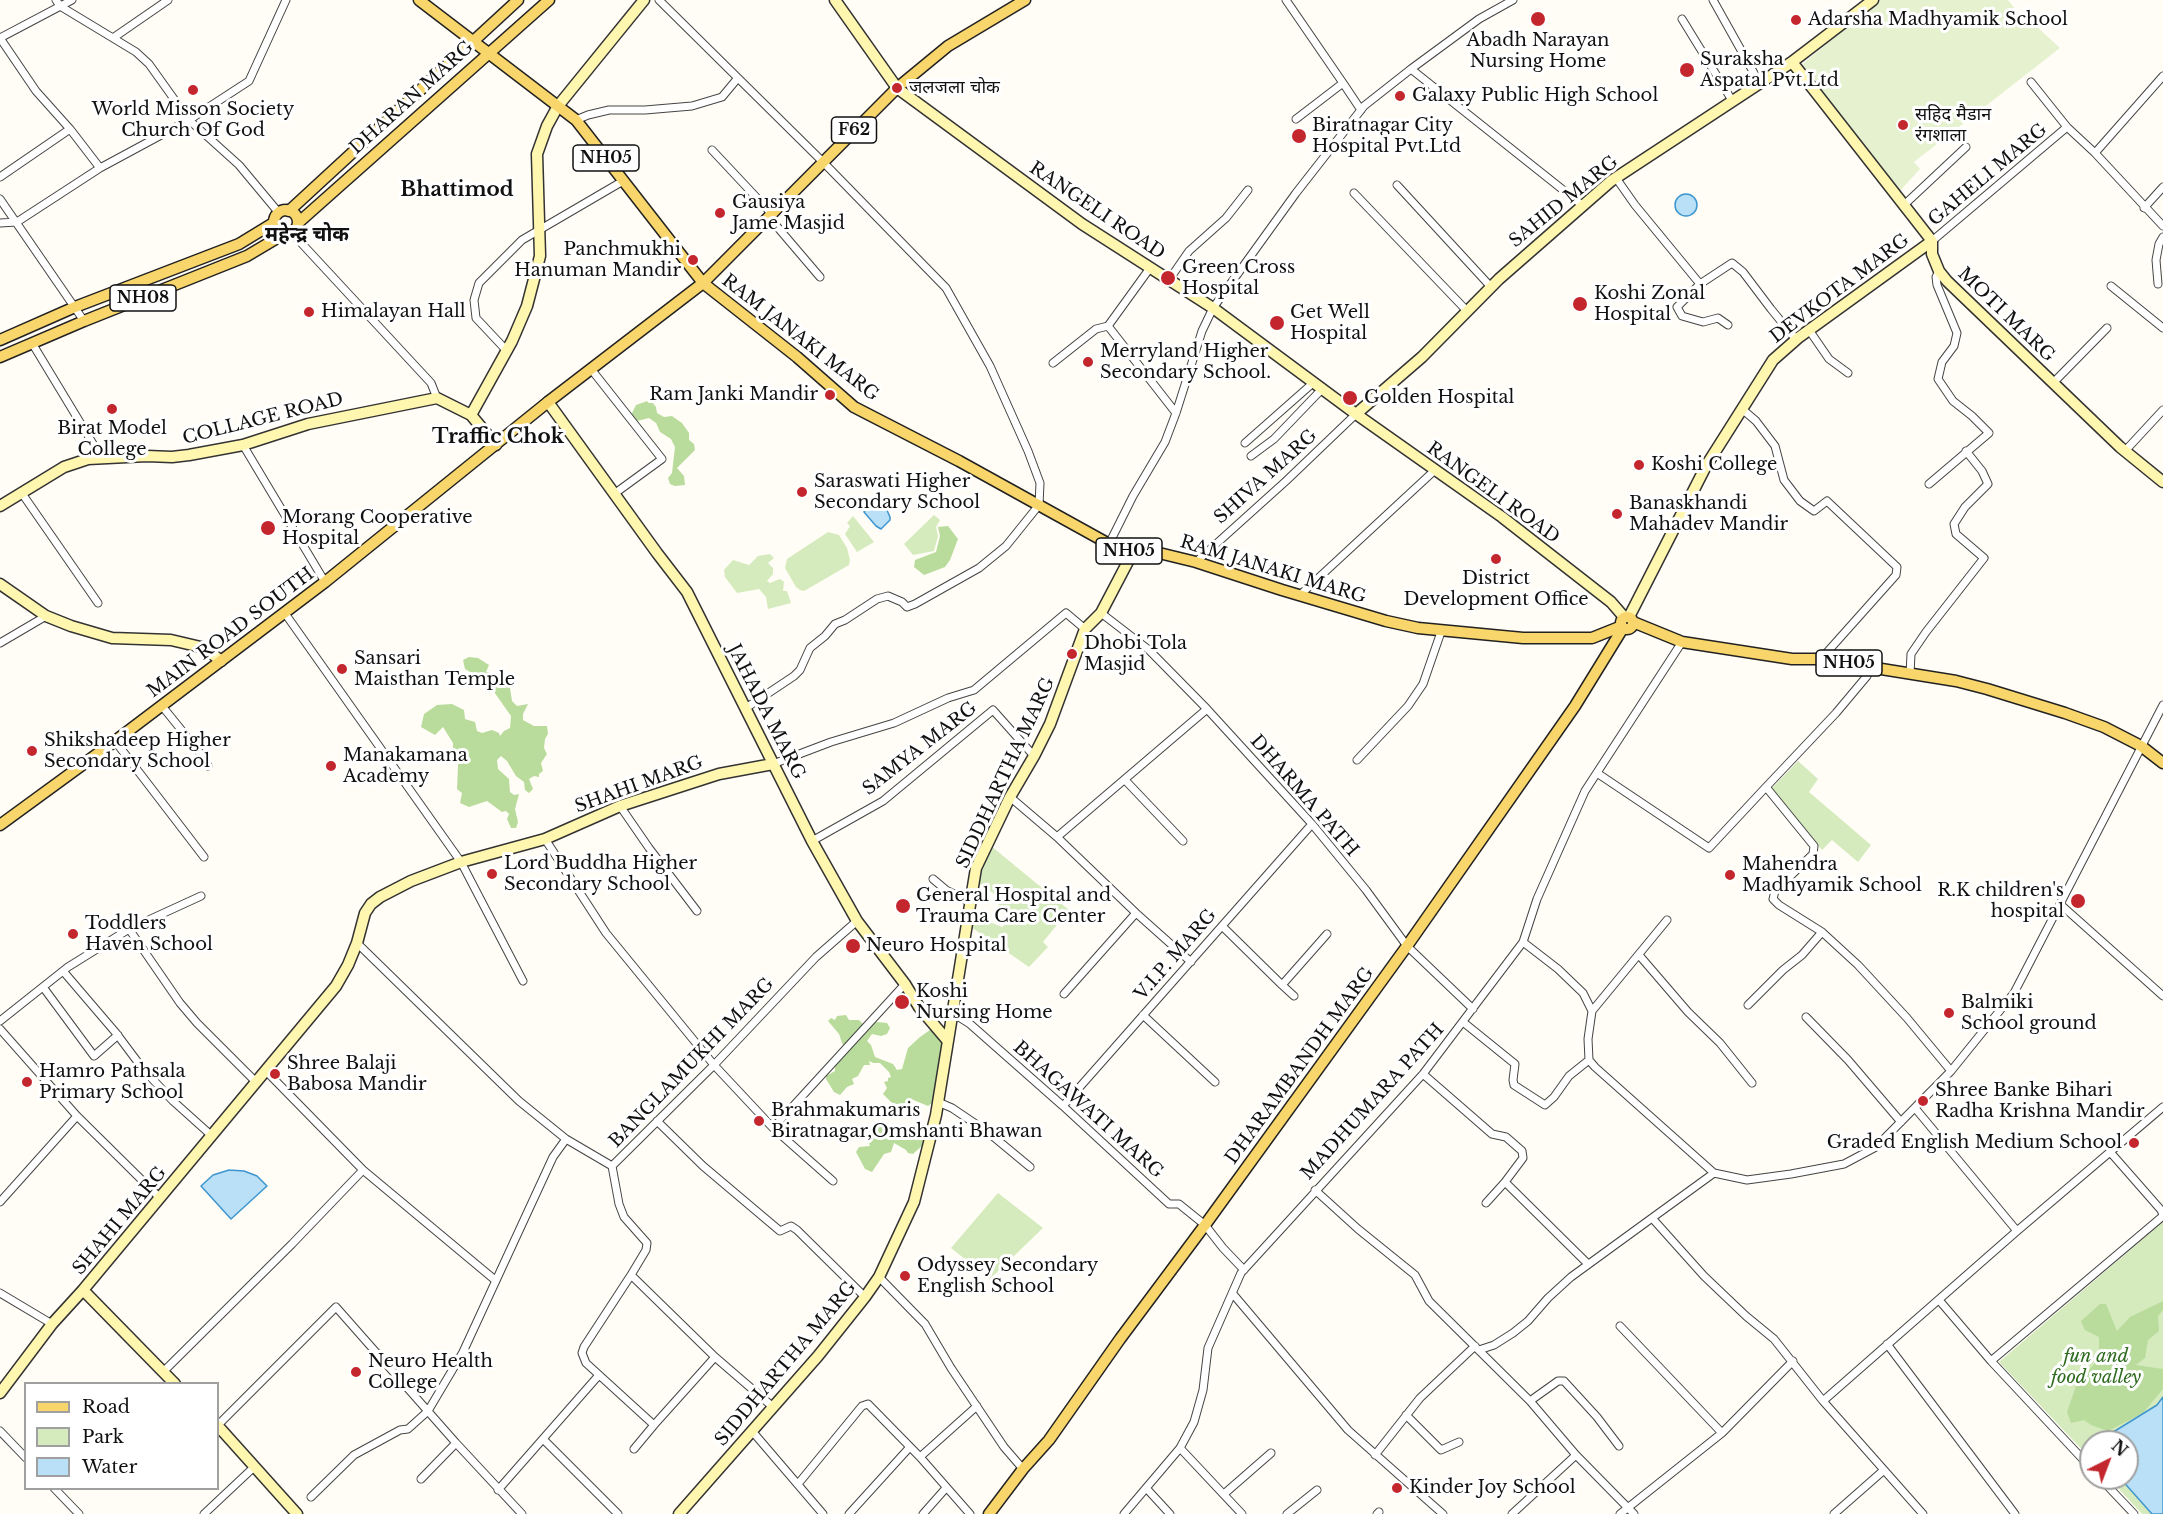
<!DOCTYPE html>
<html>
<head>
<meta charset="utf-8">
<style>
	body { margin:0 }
	#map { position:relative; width:2163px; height:1514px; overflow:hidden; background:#fffdf5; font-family:"Libre Baskerville",serif }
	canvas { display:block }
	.legend { position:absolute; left:24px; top:1382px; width:195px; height:108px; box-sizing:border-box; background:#fff; border:2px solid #a0a0a0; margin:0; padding:8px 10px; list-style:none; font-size:18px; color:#111 }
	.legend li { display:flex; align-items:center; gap:12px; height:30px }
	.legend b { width:30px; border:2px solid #a0a0a0 }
	.north { position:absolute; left:2079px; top:1430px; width:60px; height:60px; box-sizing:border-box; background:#fff; border:2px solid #a0a0a0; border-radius:50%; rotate:42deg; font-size:16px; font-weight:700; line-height:24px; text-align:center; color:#111 }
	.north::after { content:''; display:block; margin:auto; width:21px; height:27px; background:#c4262e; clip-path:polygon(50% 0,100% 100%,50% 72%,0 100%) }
</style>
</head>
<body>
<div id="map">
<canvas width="2163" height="1514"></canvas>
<ul class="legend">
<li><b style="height:8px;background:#f9d66b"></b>Road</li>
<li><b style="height:16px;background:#d5ebbd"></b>Park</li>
<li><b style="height:16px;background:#b9e0f7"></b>Water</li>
</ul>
<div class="north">N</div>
</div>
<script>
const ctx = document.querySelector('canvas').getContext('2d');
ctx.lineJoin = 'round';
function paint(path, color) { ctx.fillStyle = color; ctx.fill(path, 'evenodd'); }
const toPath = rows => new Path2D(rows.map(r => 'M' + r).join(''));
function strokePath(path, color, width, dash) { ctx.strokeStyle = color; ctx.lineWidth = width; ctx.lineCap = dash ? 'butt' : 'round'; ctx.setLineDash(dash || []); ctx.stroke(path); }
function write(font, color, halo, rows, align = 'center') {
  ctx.font = font + ' "Libre Baskerville","Noto Sans Devanagari",serif'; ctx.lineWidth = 6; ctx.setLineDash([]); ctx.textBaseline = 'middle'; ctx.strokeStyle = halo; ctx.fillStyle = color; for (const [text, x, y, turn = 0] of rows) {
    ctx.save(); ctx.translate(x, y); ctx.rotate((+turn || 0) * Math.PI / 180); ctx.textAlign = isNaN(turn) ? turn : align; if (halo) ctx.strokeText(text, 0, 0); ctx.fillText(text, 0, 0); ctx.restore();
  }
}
paint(toPath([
	[934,515,940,520,936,527,938,536,934,551,913,555,904,544],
	[853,516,874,542,857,552,845,534,850,526,847,523],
	[828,532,839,535,847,548,850,560,849,565,804,591,800,590,796,587,785,568,787,559],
	[770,554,774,558,768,563,773,568,773,574,767,581,770,583,780,579,784,582,783,591,787,591,791,603,768,609,766,597,759,589,737,593,725,577,724,570,733,560,749,565,758,556],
	[1798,761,1818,779,1809,792,1871,845,1858,862,1832,840,1822,850,1771,789],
	[991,846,1069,910,1043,942,1048,947,1029,967,971,927,972,915,1002,927,1013,917,997,907,1003,899,977,883],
	[998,1193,1043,1228,990,1279,951,1248],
	[2163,1222,2163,1514,2142,1514,2109,1478,2127,1478,2127,1442,2091,1442,2091,1459,1999,1362]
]), '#d5ebbd');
paint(toPath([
	[650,400,656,407,657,413,664,417,672,416,682,423,689,433,689,440,694,444,695,450,677,468,684,476,685,485,675,486,670,484,668,478,672,473,675,447,671,439,660,432,656,423,649,418,637,421,631,415,636,405],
	[948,526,958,539,950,560,945,567,924,575,914,567,915,560,936,552,940,536,938,527],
	[469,657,478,658,489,665,486,672,495,673,498,675,496,682,510,688,512,701,517,706,528,704,523,714,523,720,534,726,547,726,548,734,545,739,544,748,547,754,541,763,543,771,539,774,539,777,534,776,529,779,533,789,529,793,525,790,524,782,516,776,507,761,501,756,497,760,498,769,509,779,510,792,514,795,519,794,515,809,518,822,516,828,511,828,507,819,509,814,506,811,502,812,487,801,469,807,460,803,462,793,457,789,458,765,453,754,453,743,443,727,435,735,421,727,424,714,437,705,452,704,464,710,465,719,475,722,477,731,482,733,492,730,499,733,500,736,504,731,510,728,511,716,487,682,465,669,463,660],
	[846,1015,849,1020,859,1020,863,1024,877,1022,887,1023,890,1028,887,1034,881,1036,872,1034,867,1041,871,1045,875,1057,893,1064,897,1070,902,1069,908,1048,920,1037,930,1030,939,1034,943,1046,935,1101,928,1106,911,1099,902,1107,891,1102,883,1094,887,1088,884,1082,888,1081,888,1078,891,1077,889,1072,880,1063,873,1063,869,1061,870,1065,864,1065,858,1076,852,1079,854,1084,847,1087,840,1095,834,1092,826,1079,826,1076,835,1071,835,1064,846,1054,839,1034,828,1021,831,1018,835,1020,837,1016],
	[875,1125,881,1125,886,1129,894,1139,908,1136,911,1132,922,1127,925,1131,925,1143,913,1154,908,1153,906,1150,894,1143,891,1152,884,1154,872,1172,865,1169,856,1152,859,1147,870,1146,867,1139,871,1127],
	[2163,1301,2163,1310,2158,1316,2159,1331,2148,1340,2145,1358,2136,1365,2163,1369,2163,1389,2143,1413,2108,1431,2091,1425,2084,1420,2071,1423,2067,1412,2077,1383,2094,1364,2099,1353,2099,1337,2085,1330,2081,1321,2100,1304,2106,1304,2117,1331,2130,1317]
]), '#b9dc9c');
paint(toPath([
	[1880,0,2008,0,2020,15,2023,14,2060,48,1914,162,1920,169,1897,194,1800,66]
]), '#e6f2cf');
const water = toPath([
	'1675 205a11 11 0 1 1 22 0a11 11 0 1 1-22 0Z',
	[872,499,882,499,890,517,890,520,881,529,876,526,864,512,872,499],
	[229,1170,244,1171,257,1176,267,1186,231,1219,201,1186,213,1175,229,1170],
	[2163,1397,2163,1514,2152,1514,2120,1478,2127,1478,2127,1442,2103,1442,2102,1439,2157,1405,2163,1397]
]);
paint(water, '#b9e0f7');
strokePath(water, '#3f96cf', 1.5);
const street = toPath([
	[56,0,60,6,136,52,149,64,189,120,239,165,279,213],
	[659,0,823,162,946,288,990,366,1028,451,1040,483,1039,505,1006,546,979,568,915,604,907,607,902,602,888,596,877,599,845,620,835,624,825,636,810,648,800,670,794,676,746,708],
	[1286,0,1343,83,1296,119],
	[1713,0,1760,84],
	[1682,19,1733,102],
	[0,38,36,91,70,129,100,168],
	[0,38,72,0],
	[113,38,168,0],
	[1411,69,1582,205],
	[2031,82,2067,127],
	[1343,83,1361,110],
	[576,120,588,115,609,110,645,110,692,106,722,97,737,79],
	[712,150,771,213],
	[2095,153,2163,76],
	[0,177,70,129],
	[1616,178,1635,205,1700,284],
	[1397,185,1491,287],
	[1354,193,1467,311],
	[0,199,84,321],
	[1904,205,1966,147],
	[2144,208,2163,187],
	[768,216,820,277],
	[0,223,17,222,100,168,189,120,249,81,286,0],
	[292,233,431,383,437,398],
	[1932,241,2067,127,2095,153,2163,226],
	[1150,268,1108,326,1176,413],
	[1169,280,1189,251,1226,218,1248,190],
	[2158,284,2156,260,2159,244,2163,237],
	[2111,286,2163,328],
	[1728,325,1718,318,1703,322,1682,316,1677,307,1700,284,1732,263,1743,272,1771,309,1793,336,1798,338],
	[1809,330,1829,359,1848,373],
	[32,343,101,457],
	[507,351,476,318,474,300,479,283,522,240,623,181],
	[1053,363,1096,329,1108,326],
	[591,369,662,459,614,494],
	[2053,383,2107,328],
	[1742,409,1756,421,1775,446,1784,480,1800,501,1814,511,1827,501,1897,567,1896,575,1821,659],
	[1245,443,1313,383],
	[243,445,325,582],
	[2125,451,2163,410],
	[1251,456,1274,439,1322,389],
	[1929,484,1989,433,1972,416,1953,401,1938,379,1942,362,1954,346,1957,333,1937,285,1936,277,1939,271],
	[21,492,98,603],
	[1109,544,1133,496,1165,442,1176,413,1202,331,1213,308,1296,193,1364,106,1411,69,1479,19,1513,0],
	[1196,562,1286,481,1356,414],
	[1300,595,1435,470],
	[284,612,461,862,523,981],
	[1101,613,1149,650,1207,709,1312,824,1366,890,1407,946,1473,1009],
	[0,643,46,616],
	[1871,667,1867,676,1836,713,1766,787,1814,846,1813,854,1775,891,1773,899,1779,905,1822,932,1858,965,1907,1018,1951,1071],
	[1910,674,1911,654,1926,632,1984,558,1956,534,1954,524,1965,507,1988,484,1982,471,1966,451],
	[162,706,200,753,208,766],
	[115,741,204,857],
	[1357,760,1408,706,1423,684,1441,632],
	[773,764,831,742,894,723,948,698,974,690,1066,613,1085,629],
	[1597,773,1709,848,1766,787],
	[1125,780,1183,841],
	[1010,797,1057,837,1136,913,1191,962],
	[620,806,649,848,697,911],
	[1057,837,1207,709],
	[545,839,606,933,714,1065,773,1128,833,1181],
	[812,841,883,801,993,710,1034,756],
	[933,879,946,890,970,902],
	[2060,904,2163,996],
	[1222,926,1282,985,1327,934],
	[129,929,201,896],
	[1523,942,1558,969,1583,993,1592,1011,1588,1039,1589,1060,1595,1067,1714,1173],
	[357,943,519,1101,566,1139,612,1166,714,1065,816,957,857,921],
	[1639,955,1688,1012,1720,1043,1752,1083],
	[63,971,116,1033,143,1069,173,1101,212,1136],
	[1282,985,1294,996],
	[43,987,94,1056,118,1035],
	[1064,994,1136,913],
	[1748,1005,1783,970,1802,955,1822,932],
	[1592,1011,1667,920],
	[951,1012,970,1024,1063,1106,1169,1204,1179,1204,1205,1225,1223,1248,1244,1270],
	[1143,1015,1215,1082],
	[1806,1017,1848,1060,1901,1122],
	[0,1021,68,967,129,929,180,1003,197,1023,256,1082],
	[1463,1022,1515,1064,1513,1080,1514,1085,1545,1105,1554,1097,1569,1076,1589,1060],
	[0,1029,77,1116,160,1198],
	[265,1070,363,1170,495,1280],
	[1423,1074,1492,1134,1506,1137,1522,1151,1523,1158,1505,1182,1588,1264],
	[938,1102,952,1108,989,1133,1030,1167],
	[1063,1106,1312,824],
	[1915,1108,2017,1231],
	[657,1121,703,1166,780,1231,791,1226,797,1230,865,1297],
	[773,1128,905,984],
	[2111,1153,2161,1210,2163,1215],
	[612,1166,619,1204,624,1217,647,1243,646,1250,631,1275,715,1357,773,1407],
	[1315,1190,1358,1229,1415,1275,1429,1301,1530,1401,1576,1455,1634,1514],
	[0,1202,77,1116],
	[1486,1203,1505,1182],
	[631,1275,584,1347,582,1353,586,1363,654,1425,634,1449],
	[879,1277,925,1324,951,1368,1004,1447,1023,1469],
	[0,1293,52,1324],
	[1233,1294,1348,1430,1443,1514],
	[1939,1300,1991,1361,2091,1468],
	[1620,1326,1722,1433],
	[1887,1344,2015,1514],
	[1479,1350,1494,1345,1513,1333,1528,1321,1548,1298,1571,1277,1652,1218],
	[1991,1361,2163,1216],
	[163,1372,292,1244,363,1170],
	[1530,1401,1558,1381,1564,1381,1597,1417,1619,1446],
	[1823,1401,2017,1231,2163,1107],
	[1406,1415,1441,1450,1459,1442],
	[218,1425,336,1307,456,1443,522,1514],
	[654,1425,715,1357],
	[0,1431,26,1458],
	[752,1431,823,1514],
	[543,1439,618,1514],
	[1180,1448,1242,1514],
	[1375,1455,1420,1398,1475,1346],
	[920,1457,977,1406],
	[2100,1478,2134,1514],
	[421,1479,456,1443],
	[798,1484,862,1406,868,1404,920,1457,970,1514],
	[54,1488,79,1514],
	[1147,1489,1170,1514],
	[498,1490,599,1375],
	[1224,1494,1271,1453],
	[311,1497,354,1455,400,1430,408,1429,428,1411,463,1352,553,1157,566,1139],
	[204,1514,253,1468],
	[849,1514,909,1448],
	[923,1514,946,1488],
	[1124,1514,1180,1448,1194,1422,1203,1390,1208,1348,1241,1273,1423,1074,1523,942,1537,899,1585,791,1682,642],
	[1287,1514,1317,1490],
	[1377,1514,1379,1512],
	[1512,1514,1576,1455],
	[1620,1514,1722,1433,1793,1361],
	[1834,1514,1884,1470],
	[1923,1514,1823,1401,1774,1339,1746,1316,1704,1276,1652,1218,1714,1173,1747,1180,1791,1174,1844,1164,1876,1147,1951,1071,2014,993,2163,705]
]);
const secondary = toPath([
	[835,0,897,88,1082,224,1213,308,1356,414,1502,517,1611,602,1624,617],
	[1792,62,1932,241,1932,254,1939,271,1947,281,2120,447,2163,482],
	[548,402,657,553,687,592,812,841,857,921,905,984,919,1007,947,1040],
	[1356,414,1422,357,1499,279,1611,181,1792,62,1873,0],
	[471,415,512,341,527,306,540,256,537,154,547,126,558,106,644,0],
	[0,506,64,467,88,459,147,456,172,457,189,455,243,445,308,424,437,398,471,415,496,445],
	[0,584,46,616,71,626,112,638,171,640,205,648,221,661],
	[1629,617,1706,466,1773,360,1798,338,1932,241],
	[83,1290,175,1384],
	[0,1393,52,1324,83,1290,336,986,348,965,357,943,365,913,371,904,380,897,411,881,461,862,545,839,620,806,719,774,773,764],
	[218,1426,297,1514],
	[679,1514,818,1356,865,1297,879,1277,914,1202,936,1115,976,868,1010,797,1034,756,1050,724,1085,629,1101,613,1133,552]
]);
const primary = toPath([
	[419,0,576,120,703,283,797,357,854,407,959,461,1109,544,1133,552,1159,553,1196,562,1282,590,1386,621,1418,628,1523,638,1592,638,1622,626],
	'274 222a12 12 0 1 1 24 0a12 12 0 1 1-24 0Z',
	[289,211,518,0],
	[298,223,549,0],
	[0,340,75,307,239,244,275,222],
	[0,357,84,321,247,256,284,234],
	'1621 623a6 6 0 1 1 12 0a6 6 0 1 1-12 0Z',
	[1633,622,1682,642,1792,659,1821,659,1844,663,1956,681,1987,689,2065,713,2104,727,2141,746,2163,763],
	[0,825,115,741,325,582,548,402,703,283,897,88,948,46,1025,0],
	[989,1514,1023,1469,1049,1440,1120,1339,1205,1225,1407,946,1575,706,1623,628]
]);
strokePath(street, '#444', 9);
strokePath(secondary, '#333', 13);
strokePath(primary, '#222', 13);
strokePath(street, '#fff', 7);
strokePath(secondary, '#fff6b0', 10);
strokePath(primary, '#f9d66b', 10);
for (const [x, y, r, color] of [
	[1538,19,8,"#c4262e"],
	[1796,20,6,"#c4262e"],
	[1687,70,8,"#c4262e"],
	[897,88,6,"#c4262e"],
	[193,90,6,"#c4262e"],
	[1400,96,6,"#c4262e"],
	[1903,125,6,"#c4262e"],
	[1299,136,8,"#c4262e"],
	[720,213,6,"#c4262e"],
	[693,260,6,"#c4262e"],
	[1168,278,8,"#c4262e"],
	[1580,304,8,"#c4262e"],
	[309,312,6,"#c4262e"],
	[1277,323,8,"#c4262e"],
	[1088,362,6,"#c4262e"],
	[830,395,6,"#c4262e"],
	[1350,398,8,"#c4262e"],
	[112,409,6,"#c4262e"],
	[1639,465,6,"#c4262e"],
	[802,492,6,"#c4262e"],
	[1617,514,6,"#c4262e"],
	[268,528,8,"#c4262e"],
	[1496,559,6,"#c4262e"],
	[1072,654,6,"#c4262e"],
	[342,669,6,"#c4262e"],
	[32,751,6,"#c4262e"],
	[331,766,6,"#c4262e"],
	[492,874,6,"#c4262e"],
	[1730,875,6,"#c4262e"],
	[2078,901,8,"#c4262e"],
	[903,906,8,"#c4262e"],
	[73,934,6,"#c4262e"],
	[853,946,8,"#c4262e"],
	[902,1002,8,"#c4262e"],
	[1949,1013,6,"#c4262e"],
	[275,1074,6,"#c4262e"],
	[27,1082,6,"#c4262e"],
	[1923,1101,6,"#c4262e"],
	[759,1121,6,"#c4262e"],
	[2134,1143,6,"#c4262e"],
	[905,1276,6,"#c4262e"],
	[356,1372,6,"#c4262e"],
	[1397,1488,6,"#c4262e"]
]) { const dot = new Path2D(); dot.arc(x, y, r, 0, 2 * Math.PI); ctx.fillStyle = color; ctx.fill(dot); strokePath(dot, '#fff', 2); }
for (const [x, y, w] of [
	[854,130,45],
	[606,158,66],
	[143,298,66],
	[1129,551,66],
	[1849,663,66]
]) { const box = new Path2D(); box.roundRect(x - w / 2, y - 13, w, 26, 4.5); ctx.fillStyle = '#fff'; ctx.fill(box); strokePath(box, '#111', 1.5); }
write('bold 16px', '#111', null, [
	["F62",854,130],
	["NH05",606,158],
	["NH08",143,298],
	["NH05",1129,551],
	["NH05",1849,663]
]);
write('18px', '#111', '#fff', [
	["Adarsha Madhyamik School",1808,20],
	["Abadh Narayan",1538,41,"center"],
	["Nursing Home",1538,62,"center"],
	["Suraksha",1700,60],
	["Aspatal Pvt.Ltd",1700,81],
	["जलजला चोक",909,88],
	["Galaxy Public High School",1412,96],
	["World Misson Society",193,110,"center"],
	["Church Of God",193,131,"center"],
	["सहिद मैडान",1915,115],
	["रंगशाला",1915,136],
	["Biratnagar City",1312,126],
	["Hospital Pvt.Ltd",1312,147],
	["Gausiya",732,203],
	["Jame Masjid",732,224],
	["Panchmukhi",681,250,"right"],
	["Hanuman Mandir",681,271,"right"],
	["Green Cross",1182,268],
	["Hospital",1182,289],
	["Koshi Zonal",1594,294],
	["Hospital",1594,315],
	["Himalayan Hall",321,312],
	["Get Well",1290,313],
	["Hospital",1290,334],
	["Merryland Higher",1100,352],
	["Secondary School.",1100,373],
	["Ram Janki Mandir",818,395,"right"],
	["Golden Hospital",1364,398],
	["Birat Model",112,429,"center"],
	["College",112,450,"center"],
	["Koshi College",1651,465],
	["Saraswati Higher",814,482],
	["Secondary School",814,503],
	["Banaskhandi",1629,504],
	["Mahadev Mandir",1629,525],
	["Morang Cooperative",282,518],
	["Hospital",282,539],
	["District",1496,579,"center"],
	["Development Office",1496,600,"center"],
	["Dhobi Tola",1084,644],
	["Masjid",1084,665],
	["Sansari",354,659],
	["Maisthan Temple",354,680],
	["Shikshadeep Higher",44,741],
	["Secondary School",44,762],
	["Manakamana",343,756],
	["Academy",343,777],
	["Lord Buddha Higher",504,864],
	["Secondary School",504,885],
	["Mahendra",1742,865],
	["Madhyamik School",1742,886],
	["R.K children's",2064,891,"right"],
	["hospital",2064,912,"right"],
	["General Hospital and",916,896],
	["Trauma Care Center",916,917],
	["Toddlers",85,924],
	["Haven School",85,945],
	["Neuro Hospital",866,946],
	["Koshi",916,992],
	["Nursing Home",916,1013],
	["Balmiki",1961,1003],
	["School ground",1961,1024],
	["Shree Balaji",287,1064],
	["Babosa Mandir",287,1085],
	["Hamro Pathsala",39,1072],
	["Primary School",39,1093],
	["Shree Banke Bihari",1935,1091],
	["Radha Krishna Mandir",1935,1112],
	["Brahmakumaris",771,1111],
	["Biratnagar,Omshanti Bhawan",771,1132],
	["Graded English Medium School",2122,1143,"right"],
	["Odyssey Secondary",917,1266],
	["English School",917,1287],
	["Neuro Health",368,1362],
	["College",368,1383],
	["Kinder Joy School",1409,1488]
], 'left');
write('18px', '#111', '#fff', [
	["DHARAN MARG",412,98,-42],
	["GAHELI MARG",1988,175,-40],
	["SAHID MARG",1564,202,-39],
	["RANGELI ROAD",1097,211,34],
	["DEVKOTA MARG",1840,289,-37],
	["MOTI MARG",2006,315,44],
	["RAM JANAKI MARG",800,338,38],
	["COLLAGE ROAD",263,419,-14],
	["SHIVA MARG",1266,477,-42],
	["RANGELI ROAD",1493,493,36],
	["RAM JANAKI MARG",1273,570,17],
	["MAIN ROAD SOUTH",231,633,-37],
	["JAHADA MARG",766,712,63],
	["SAMYA MARG",920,749,-38],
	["SIDDHARTHA MARG",1006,773,-65],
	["SHAHI MARG",639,785,-20],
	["DHARMA PATH",1304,796,49],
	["V.I.P. MARG",1176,955,-49],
	["BANGLAMUKHI MARG",692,1063,-46],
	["DHARAMBANDH MARG",1300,1066,-54],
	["MADHUMARA PATH",1373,1102,-48],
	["BHAGAWATI MARG",1088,1110,42],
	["SHAHI MARG",120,1221,-50],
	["SIDDHARTHA MARG",786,1364,-50]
]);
write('italic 18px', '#2f6b1f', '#fff', [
	["fun and",2096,1357],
	["food valley",2096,1378]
]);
write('bold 20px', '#111', '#fff', [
	["Bhattimod",457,190],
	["महेन्द्र चोक",307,235],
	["Traffic Chok",498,437]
]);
</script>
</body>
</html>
